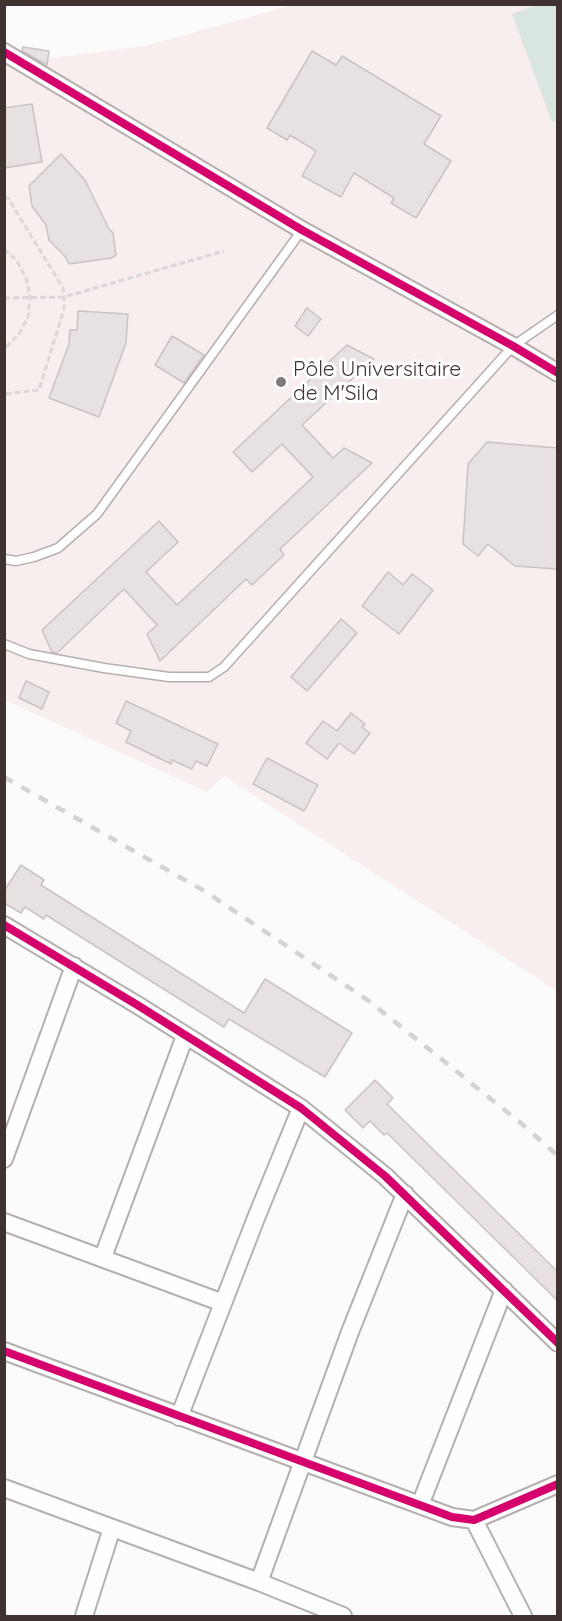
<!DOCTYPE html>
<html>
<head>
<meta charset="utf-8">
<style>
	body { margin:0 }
	#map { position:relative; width:562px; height:1621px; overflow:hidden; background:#fbfbfb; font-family:Quicksand,sans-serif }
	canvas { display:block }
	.frame { position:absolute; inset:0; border:6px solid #413232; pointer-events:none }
</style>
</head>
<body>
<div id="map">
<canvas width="562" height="1621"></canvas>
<div class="frame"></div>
</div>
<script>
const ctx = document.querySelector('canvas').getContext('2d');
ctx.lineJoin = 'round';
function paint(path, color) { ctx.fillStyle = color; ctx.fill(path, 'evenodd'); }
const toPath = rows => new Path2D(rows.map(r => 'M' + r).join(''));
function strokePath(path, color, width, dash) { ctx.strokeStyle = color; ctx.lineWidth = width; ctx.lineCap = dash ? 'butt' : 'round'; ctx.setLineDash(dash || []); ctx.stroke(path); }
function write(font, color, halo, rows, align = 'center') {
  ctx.font = font + ' Quicksand,sans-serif'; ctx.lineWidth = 6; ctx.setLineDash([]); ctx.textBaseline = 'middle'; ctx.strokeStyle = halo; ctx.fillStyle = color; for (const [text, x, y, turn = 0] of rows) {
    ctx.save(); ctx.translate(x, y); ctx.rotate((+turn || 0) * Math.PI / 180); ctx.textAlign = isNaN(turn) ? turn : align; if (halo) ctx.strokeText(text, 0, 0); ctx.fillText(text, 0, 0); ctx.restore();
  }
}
paint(toPath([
	[292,5,557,5,557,991,224,776,207,792,5,700,5,64,146,46]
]), '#f8eeed');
paint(toPath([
	[540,4,557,5,558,120,552,122,512,14]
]), '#d9e5df');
const building = toPath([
	[23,47,49,51,47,65,22,51,23,47],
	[312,51,336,65,342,56,441,116,424,144,451,161,416,218,391,203,394,198,354,173,341,197,302,176,316,151,290,135,287,140,267,128,312,51],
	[32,104,42,162,4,168,4,108,32,104],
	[61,154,85,180,109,229,113,233,116,255,111,258,69,264,64,255,49,240,46,225,32,206,29,186,61,154],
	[307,308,321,319,308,336,295,326,307,308],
	[78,311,128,314,126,343,99,417,49,398,69,344,70,330,77,330,78,311],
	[172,336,204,355,184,383,155,365,172,336],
	[347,345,374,359,302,425,333,458,344,448,372,463,280,549,284,555,252,585,246,579,160,661,147,634,157,625,124,589,57,653,52,652,42,630,159,521,178,542,146,572,177,605,313,477,282,444,252,472,233,452,347,345],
	[487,442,558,448,558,569,515,566,488,544,478,556,463,544,468,464,487,442],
	[388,572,403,585,412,574,433,590,399,634,362,606,388,572],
	[341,619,357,633,307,691,291,677,341,619],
	[26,681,49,692,42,709,19,698,26,681],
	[126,701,218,744,207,766,196,761,192,769,172,760,171,764,126,742,131,731,116,723,126,701],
	[351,713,365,724,362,727,370,733,354,754,339,743,327,759,306,743,323,721,337,731,351,713],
	[267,758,318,785,304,811,253,784,267,758],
	[21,865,44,880,41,885,244,1013,265,979,352,1033,325,1077,229,1019,224,1027,46,915,44,919,25,907,21,913,4,903,4,891,21,865],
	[375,1080,393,1098,387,1104,558,1272,558,1301,387,1133,384,1135,370,1121,363,1128,345,1110,375,1080]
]);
paint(building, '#e8e1e1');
strokePath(building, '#cac3c3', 1.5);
const lane = toPath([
	[4,559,16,561,34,557,58,548,97,514,302,230],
	[4,644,29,654,104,668,169,677,209,677,224,667,513,346,558,315]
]);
const street = toPath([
	[4,52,302,230,513,346,558,373],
	[4,925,139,1006,301,1108,385,1176,558,1343],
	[4,1159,74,966],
	[4,1222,223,1303],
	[103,1257,185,1036],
	[4,1351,452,1517,474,1520,558,1484],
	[179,1417,256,1218,301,1108],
	[4,1488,259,1582,343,1616],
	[420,1505,504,1290],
	[474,1520,523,1616],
	[259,1582,350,1332,405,1194],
	[84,1616,112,1528]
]);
strokePath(lane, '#b6afaf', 11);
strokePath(street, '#b6afaf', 20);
strokePath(toPath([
	[4,198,8,198,63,288,64,297,64,309,39,390,4,394],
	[4,249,17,261,26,278,30,297,28,317,19,334,4,349],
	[4,298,64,297,224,251]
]), '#dad8d8', 3, [6, 3]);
strokePath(lane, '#fefefe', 8);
strokePath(street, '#fefefe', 16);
strokePath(toPath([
	[4,777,206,892,369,1001,522,1124,558,1156]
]), '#d4d2d2', 4.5, [10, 10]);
strokePath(toPath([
	[4,52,302,230,513,346,558,373],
	[4,925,139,1006,301,1108,385,1176,558,1343],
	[4,1351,452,1517,474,1520,558,1484]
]), '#d6006c', 8);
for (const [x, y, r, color] of [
	[281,382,6,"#827878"]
]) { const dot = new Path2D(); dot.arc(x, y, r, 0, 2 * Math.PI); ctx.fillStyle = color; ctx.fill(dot); strokePath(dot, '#fff', 2); }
write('21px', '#413232', '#fff', [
	["Pôle Universitaire",293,370],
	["de M'Sila",293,394]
], 'left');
</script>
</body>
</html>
